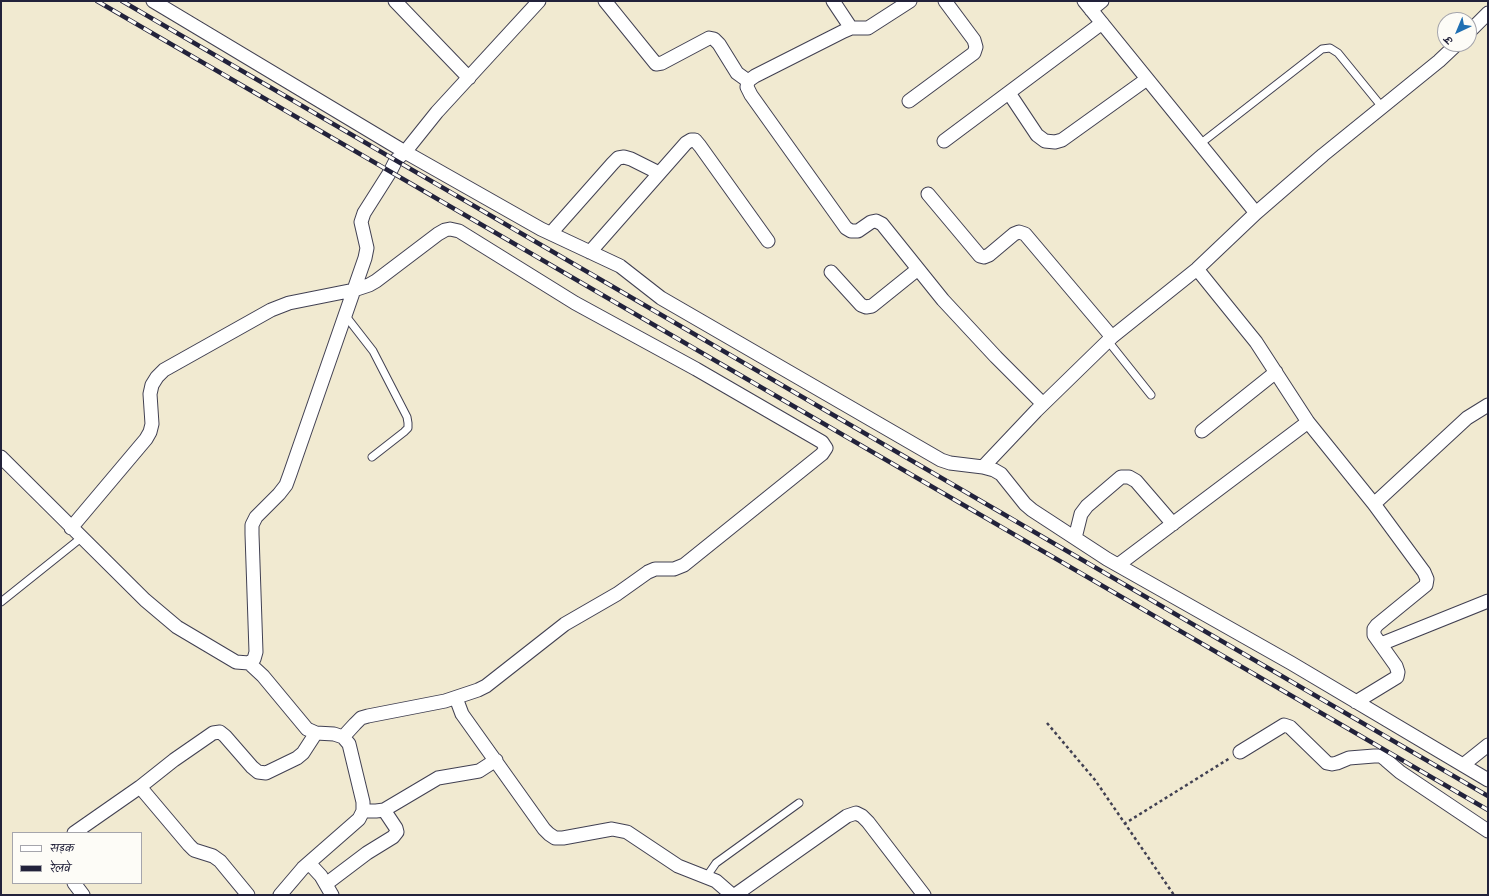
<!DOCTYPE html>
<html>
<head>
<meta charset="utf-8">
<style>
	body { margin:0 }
	#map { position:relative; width:1489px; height:896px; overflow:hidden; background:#f1ead1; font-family:Kalam,"Playpen Sans Deva",sans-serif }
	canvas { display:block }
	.frame { position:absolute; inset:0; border:2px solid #22223b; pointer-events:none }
	.legend { position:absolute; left:12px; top:832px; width:130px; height:52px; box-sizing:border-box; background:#fdfcf7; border:1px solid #a5a5ac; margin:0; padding:5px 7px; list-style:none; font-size:12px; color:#22223b }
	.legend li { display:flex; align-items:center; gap:8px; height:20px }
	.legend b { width:20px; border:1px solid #a5a5ac }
	.north { position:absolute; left:1437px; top:12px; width:40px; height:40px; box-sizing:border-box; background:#fdfcf7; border:1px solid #a5a5ac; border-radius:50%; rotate:224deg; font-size:11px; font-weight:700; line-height:16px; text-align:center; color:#22223b }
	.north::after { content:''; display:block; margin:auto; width:14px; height:18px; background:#1f6fb2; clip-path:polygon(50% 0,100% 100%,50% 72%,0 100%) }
</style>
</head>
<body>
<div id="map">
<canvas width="1489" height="896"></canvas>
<div class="frame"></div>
<ul class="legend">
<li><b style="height:5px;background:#fff"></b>सड़क</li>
<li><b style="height:5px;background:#22223b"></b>रेलवे</li>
</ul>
<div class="north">उ</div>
</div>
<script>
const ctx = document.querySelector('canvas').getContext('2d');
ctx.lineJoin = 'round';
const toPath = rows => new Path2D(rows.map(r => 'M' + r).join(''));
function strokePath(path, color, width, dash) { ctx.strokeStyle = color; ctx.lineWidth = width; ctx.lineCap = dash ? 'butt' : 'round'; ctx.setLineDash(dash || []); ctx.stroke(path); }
const lane = toPath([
	[1200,144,1322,49,1330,48,1338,53,1382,107],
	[345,315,373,351,407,417,408,423,408,428,404,432,372,457],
	[1108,341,1151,395],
	[1,602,81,538],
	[707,876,716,863,799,803]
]);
const street = toPath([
	[153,1,405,152,541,229,620,266,661,298,941,460,950,463,983,467,994,470,1001,474,1025,504,1032,510,1107,559,1291,663,1488,780],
	[395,1,469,78],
	[605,1,656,64,662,63,709,38,714,39,719,44,737,73,748,81],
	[833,1,851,28],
	[910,1,868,28,851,28,844,31,755,76,748,81,747,87,751,95,846,228,851,231,858,231,871,222,876,221,882,224,943,300,996,357,1043,404],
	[1084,1,1256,213],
	[1091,10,1102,1],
	[1469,32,1488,13],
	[1009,93,1037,135,1045,141,1055,142,1062,140,1147,79],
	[909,101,974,53,976,47,974,40,945,1],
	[944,141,1102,23],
	[928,194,980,256,984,257,989,255,1014,234,1019,232,1025,234,1112,337],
	[551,233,613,163,618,158,624,157,631,159,659,173],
	[590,252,686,143,691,140,695,140,700,146,768,241],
	[1197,269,1256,342,1308,422,1374,504,1424,572,1427,579,1426,585,1377,625,1374,629,1374,635,1396,666,1398,672,1397,677,1356,702],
	[831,272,861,305,866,307,872,306,918,269],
	[1202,431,1276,372],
	[1,457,145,600,177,627,236,662,249,663,254,659,256,652,252,534,252,525,256,517,279,494,286,485,290,474,365,258,367,248,361,222,364,213,390,172,396,160,405,152,437,112,539,1],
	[983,467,1036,411,1112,337,1197,269,1256,213,1323,155,1439,61,1457,44],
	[1374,504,1467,418,1488,405],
	[71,528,146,439,150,432,152,424,150,394,152,385,157,377,164,370,271,310,289,303,354,290,369,285,376,281,438,234,445,230,450,229,459,231,575,303,696,369,822,442,826,448,822,454,684,565,674,569,655,569,648,572,617,594,565,624,486,686,478,690,445,701,368,716,361,718,355,724,343,737],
	[1075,538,1081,514,1087,506,1121,477,1129,477,1136,481,1173,524],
	[1118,565,1308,422],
	[1381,644,1488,601],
	[249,663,263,676,307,729,316,733,334,734,343,737,349,744,363,802,363,811,359,819,303,868,280,895],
	[456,698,462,714,544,829,549,834,555,838,563,838,612,829,627,832,678,866,716,881,732,895],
	[1240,752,1284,725,1290,727,1327,763,1332,764,1337,763,1349,758,1374,756,1381,756,1386,760,1400,772,1488,831],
	[1463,765,1488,745],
	[140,787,189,845,194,850,213,856,220,861,248,895],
	[363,811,376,811,384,810,438,778,479,771,496,760],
	[74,833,140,787,174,760,213,733,220,732,225,736,252,767,258,772,266,773,297,758,303,753,316,733],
	[309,863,321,876,332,895],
	[74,883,83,895],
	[326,884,367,853,393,837,397,832,396,828,384,810],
	[735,895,847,816,856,813,862,816,868,822,924,895]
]);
strokePath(lane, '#414052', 9);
strokePath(street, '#414052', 15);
strokePath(toPath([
	[1047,723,1095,780,1174,895],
	[1124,824,1230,758]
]), '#414052', 2.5, [3, 3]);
strokePath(lane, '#fff', 7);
strokePath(street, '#fff', 13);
const rail = toPath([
	[97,1,1488,810],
	[122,1,1488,796]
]);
strokePath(rail, '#22223b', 4.5);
strokePath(rail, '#fdfcf7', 3, [9]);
</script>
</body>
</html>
